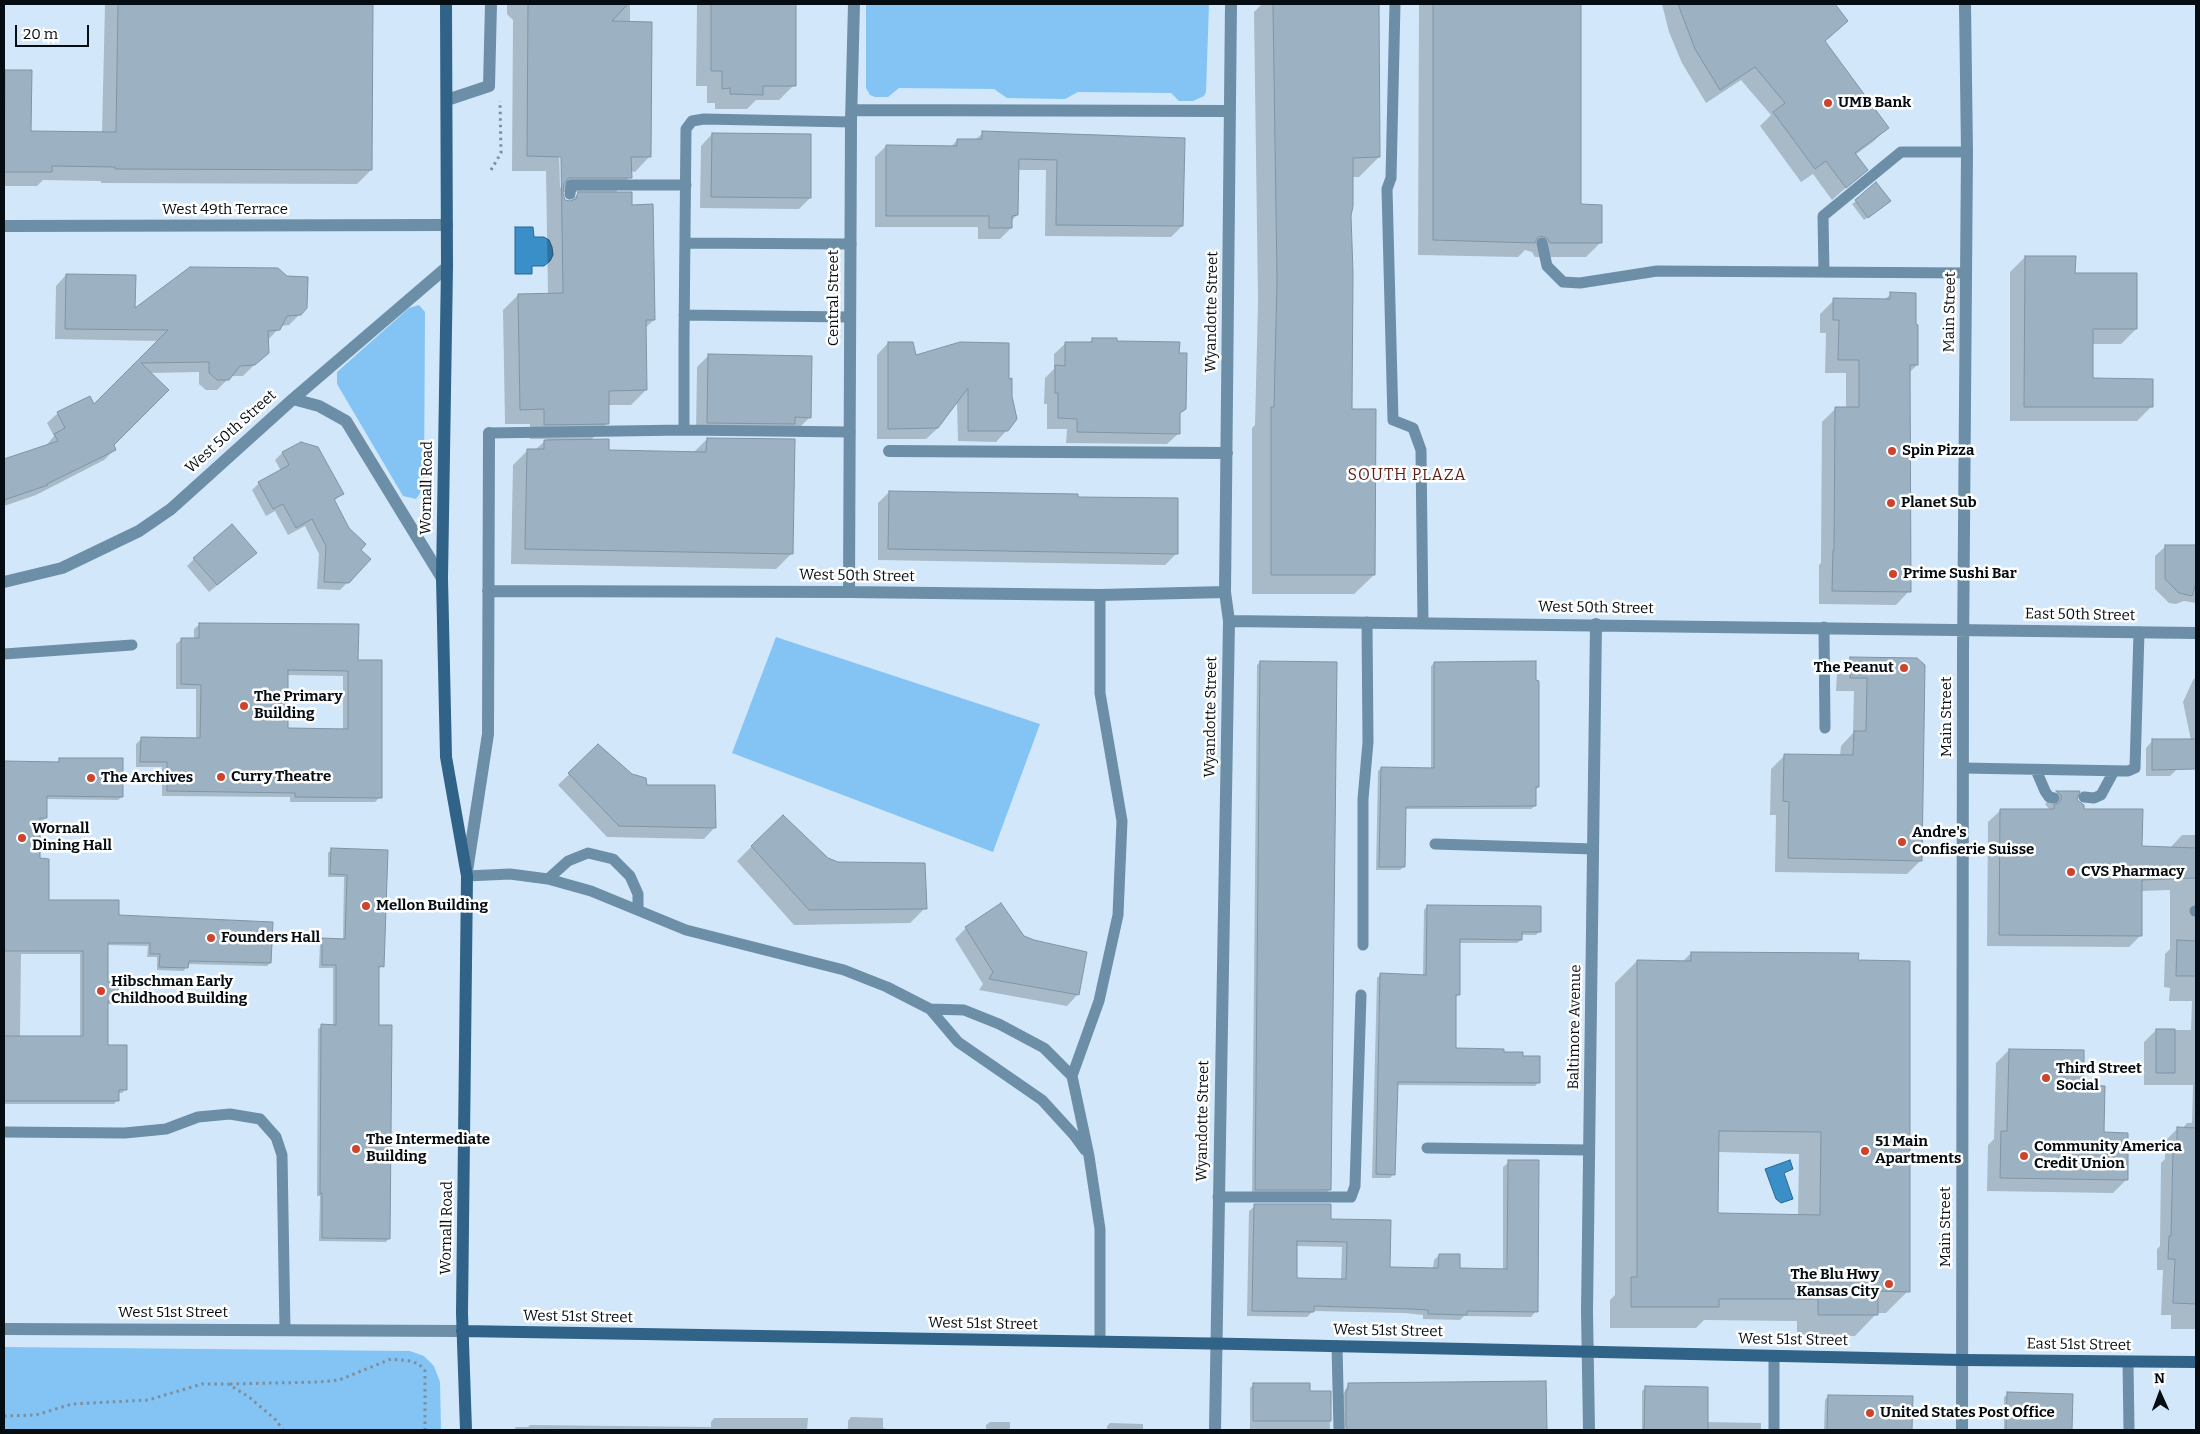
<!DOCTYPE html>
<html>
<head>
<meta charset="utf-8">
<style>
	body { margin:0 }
	#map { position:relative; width:2200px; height:1434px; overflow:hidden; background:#d2e8fa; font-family:Bitter,serif }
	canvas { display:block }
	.frame { position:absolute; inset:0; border:5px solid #060d12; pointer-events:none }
	.north { position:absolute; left:2135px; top:1369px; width:50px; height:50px; -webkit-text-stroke:4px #fff; paint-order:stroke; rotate:358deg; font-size:14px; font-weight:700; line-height:20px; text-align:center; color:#060d12 }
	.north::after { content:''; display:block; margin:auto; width:18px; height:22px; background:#060d12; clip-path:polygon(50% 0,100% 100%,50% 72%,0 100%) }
	.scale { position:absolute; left:15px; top:25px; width:74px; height:22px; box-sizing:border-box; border:2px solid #060d12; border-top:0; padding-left:6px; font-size:15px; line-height:18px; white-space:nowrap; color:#060d12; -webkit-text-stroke:4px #fff; paint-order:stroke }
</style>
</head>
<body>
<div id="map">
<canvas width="2200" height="1434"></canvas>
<div class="frame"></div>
<div class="north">N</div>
<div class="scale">20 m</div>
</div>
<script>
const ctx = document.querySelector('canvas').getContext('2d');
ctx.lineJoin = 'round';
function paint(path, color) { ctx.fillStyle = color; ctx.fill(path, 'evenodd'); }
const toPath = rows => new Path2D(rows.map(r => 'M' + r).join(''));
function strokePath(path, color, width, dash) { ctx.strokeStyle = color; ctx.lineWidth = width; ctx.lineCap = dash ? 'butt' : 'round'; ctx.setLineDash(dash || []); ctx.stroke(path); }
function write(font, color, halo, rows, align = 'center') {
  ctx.font = font + ' Bitter,serif'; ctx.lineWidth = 5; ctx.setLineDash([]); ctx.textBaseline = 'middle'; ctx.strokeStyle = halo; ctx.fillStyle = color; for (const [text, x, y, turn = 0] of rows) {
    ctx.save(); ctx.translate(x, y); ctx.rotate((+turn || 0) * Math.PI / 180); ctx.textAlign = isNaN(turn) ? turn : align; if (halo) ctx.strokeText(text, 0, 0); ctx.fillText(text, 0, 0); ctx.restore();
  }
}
paint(toPath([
	[866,4,1209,4,1206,92,1204,96,1193,101,1179,101,1171,93,1078,92,1065,99,1007,98,994,89,899,88,888,97,875,97,870,95,866,88],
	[419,305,425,312,424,487,416,499,403,496,337,384,337,372,409,308],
	[776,637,1040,724,993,852,732,753],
	[4,1347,410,1351,424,1356,434,1366,440,1382,441,1430,4,1430]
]), '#83c4f5');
const water = toPath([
	[515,227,533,227,534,237,544,237,549,240,552,247,553,255,550,261,544,266,532,266,532,274,515,274,515,227],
	[1790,1160,1793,1169,1784,1173,1793,1199,1781,1203,1776,1199,1765,1169,1790,1160]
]);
paint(water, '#3b8fc8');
strokePath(water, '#2b6891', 1);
paint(toPath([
	[105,4,372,4,371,170,357,184,101,183,101,181,43,180,37,186,4,186,4,73,5,71,30,133,102,133],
	[507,4,630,4,630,23,650,156,635,172,630,171,630,177,614,194,631,206,654,320,645,328,646,390,631,405,608,405,608,423,591,440,608,452,693,453,707,439,791,554,776,569,511,564,513,465,528,450,535,450,547,439,530,439,530,424,505,424,503,310,518,295,548,295,546,171,512,171,513,20,507,14],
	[559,150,562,150,562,185,560,188],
	[562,192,580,192,568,203,562,197],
	[697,4,795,4,794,85,779,100,756,100,747,109,715,109,715,103,707,103,707,86,696,86],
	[1262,4,1378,4,1379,157,1359,177,1351,177,1351,410,1374,575,1354,594,1252,594,1252,428,1255,425,1258,301,1254,12],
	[1419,4,1581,4,1580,206,1601,242,1586,257,1535,257,1532,252,1525,250,1518,257,1418,255],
	[1662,4,1834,4,1847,21,1824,42,1887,128,1874,141,1855,155,1866,170,1832,200,1813,174,1801,182,1760,126,1771,115,1741,80,1706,103,1682,63,1669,32],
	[983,133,1115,135,1182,226,1171,237,1045,236,1046,170,1018,170,1017,215,1011,221,1011,228,1000,239,978,239,978,227,875,227,875,157,886,146,951,147,957,140,975,140],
	[712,134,810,198,799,209,700,208,701,146],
	[1856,201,1886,204,1864,220,1852,204],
	[2025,257,2074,274,2136,329,2121,344,2092,344,2092,379,2152,406,2137,421,2010,421,2010,272],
	[66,275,134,311,300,314,289,325,281,326,267,341,256,363,243,376,231,376,217,390,206,390,199,384,199,372,150,373,112,445,115,449,104,460,36,495,4,506,4,461,45,447,54,436,47,423,58,413,94,406,160,341,55,339,56,286],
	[1891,294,1917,365,1909,373,1909,591,1896,605,1819,604,1819,565,1821,563,1822,422,1836,408,1846,408,1846,373,1825,373,1826,333,1820,333,1820,314,1834,300,1884,300],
	[1093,339,1178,354,1185,408,1179,414,1179,433,1167,444,1066,443,1067,429,1047,429,1047,404,1044,404,1045,378,1054,369,1054,354,1066,343,1088,344],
	[888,343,915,357,960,343,1007,430,996,442,958,441,957,400,938,428,926,439,877,439,877,355],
	[709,355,810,417,799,428,696,434,697,367],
	[301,443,343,493,334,501,359,550,348,582,340,590,317,589,319,554,305,526,288,535,275,511,266,516,252,490,259,483,281,471,275,460,282,453],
	[889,492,1077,498,1176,554,1165,565,878,560,878,503],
	[2166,546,2196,546,2196,603,2184,601,2176,604,2169,603,2155,589,2155,556],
	[194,559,248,560,209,592,187,566],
	[200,624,357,661,380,797,375,802,290,802,290,797,162,796,162,767,136,767,136,744,141,739,196,739,196,689,176,689,176,644,182,639,194,639,194,629],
	[287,675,343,676,343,730,287,729],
	[1850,658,1916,659,1921,860,1907,874,1775,872,1776,815,1770,815,1771,769,1785,755,1840,756,1841,746,1853,733,1854,691,1836,691,1837,672],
	[1260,662,1330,1189,1327,1192,1252,1192,1257,665],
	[1434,663,1538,787,1535,790,1535,806,1531,809,1405,809,1404,867,1400,870,1376,870,1378,771,1381,768,1431,769,1431,666],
	[2196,677,2196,764,2183,702,2193,680],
	[2153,740,2177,769,2170,776,2146,776,2146,748],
	[598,746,646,786,715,827,704,839,607,837,558,785],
	[60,759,122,797,118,800,46,799,46,817,43,821,39,821,39,860,47,902,118,916,270,963,267,966,187,964,184,971,157,970,157,957,147,957,148,946,107,945,107,983,117,1001,113,1004,107,1004,107,1046,125,1090,122,1093,117,1093,117,1100,114,1104,4,1104,4,762,56,763],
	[21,954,80,954,80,1037,20,1037],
	[2057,792,2078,792,2076,800,2083,810,2141,847,2170,848,2182,835,2196,835,2196,1329,2171,1329,2171,1315,2161,1315,2163,1270,2157,1270,2157,1249,2160,1246,2161,1163,2165,1159,2165,1141,2177,1129,2182,1129,2187,1123,2192,1123,2193,1085,2144,1085,2144,1042,2156,1030,2191,1030,2192,1001,2169,1001,2170,988,2164,987,2165,954,2170,949,2170,890,2141,891,2141,935,2129,947,1987,946,1988,822,2001,810,2050,810,2045,804],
	[752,846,827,859,925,908,910,923,794,925,737,861],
	[332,849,387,851,383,966,378,969,378,1026,389,1238,386,1242,319,1241,320,1196,317,1196,318,1029,322,1026,333,1026,333,968,319,968,320,943,323,940,343,940,344,877,328,877,328,853],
	[1427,906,1540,931,1536,935,1521,935,1521,940,1517,943,1459,943,1458,995,1455,998,1455,1050,1503,1053,1522,1057,1538,1083,1535,1086,1397,1085,1394,1174,1390,1178,1372,1178,1377,978,1380,975,1423,976,1424,910],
	[966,928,1023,937,1078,994,1067,1006,979,990,983,984,955,939],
	[1691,953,1857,962,1908,1291,1886,1313,1877,1313,1855,1336,1797,1336,1797,1321,1704,1320,1696,1328,1610,1328,1610,1300,1615,1295,1615,983,1637,961,1682,962],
	[1718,1152,1799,1154,1798,1216,1717,1215],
	[2009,1050,2082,1086,2103,1134,2126,1180,2113,1193,1987,1191,1988,1145,1994,1139,1996,1063],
	[1509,1162,1536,1311,1531,1317,1464,1316,1460,1320,1423,1319,1423,1315,1405,1313,1313,1311,1307,1317,1247,1316,1249,1211,1255,1206,1330,1220,1388,1268,1433,1269,1434,1260,1439,1255,1458,1269,1503,1270,1503,1167],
	[1296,1246,1342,1247,1341,1280,1295,1280],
	[1545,1382,1546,1430,1344,1430,1343,1395,1348,1384],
	[1254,1384,1309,1393,1329,1392,1330,1430,1250,1430,1250,1388],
	[1645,1388,1706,1422,1761,1423,1761,1430,1642,1430,1642,1391],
	[2008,1394,2072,1395,2071,1430,2004,1430,2004,1397],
	[1828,1396,1912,1398,1911,1430,1824,1430,1825,1400],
	[851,1417,883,1418,883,1428,887,1429,942,1430,846,1430,848,1428,848,1421],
	[714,1418,808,1418,807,1430,513,1430,516,1427,528,1427,530,1425,711,1427,711,1422],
	[990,1422,1010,1422,1010,1430,986,1430,986,1425],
	[1110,1423,1143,1424,1143,1430,1107,1430,1107,1426]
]), '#0003');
const building = toPath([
	[118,4,373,4,372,170,115,169,115,167,52,166,52,172,4,172,5,70,32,70,31,131,116,132,118,4],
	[528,4,628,4,612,21,652,22,651,157,631,157,632,178,568,178,564,184,563,193,565,200,570,201,576,199,578,192,632,192,632,205,653,204,655,320,646,320,647,390,609,391,609,424,544,425,544,409,520,410,518,294,563,293,561,157,527,156,528,4],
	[711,4,796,4,796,86,763,86,763,95,730,94,730,88,722,89,722,71,711,71,711,4],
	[1273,4,1379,4,1380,157,1353,158,1353,206,1351,216,1353,272,1352,409,1376,409,1375,575,1271,575,1271,407,1274,407,1277,280,1273,4],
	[1433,4,1581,4,1581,204,1602,205,1602,243,1550,243,1547,238,1541,236,1537,238,1535,243,1433,240,1433,4],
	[1678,4,1835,4,1848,21,1825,41,1889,128,1855,153,1868,170,1846,188,1826,161,1815,169,1773,112,1785,103,1755,67,1720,90,1695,49,1678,4],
	[982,131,1185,138,1183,226,1056,225,1057,160,1019,159,1018,215,1012,216,1012,228,989,228,989,216,886,216,886,145,957,146,957,139,982,139,982,131],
	[712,133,811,134,811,198,711,197,712,133],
	[1876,182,1891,201,1868,218,1855,200,1876,182],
	[2025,256,2076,256,2075,273,2137,273,2137,329,2093,329,2093,378,2153,379,2153,407,2024,407,2025,256],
	[190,267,278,268,287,276,308,277,307,308,301,315,287,316,280,330,268,331,269,353,255,365,240,366,229,380,217,380,209,373,209,362,141,363,169,390,114,445,116,450,47,484,48,485,4,500,4,459,58,441,54,434,65,428,57,412,90,396,94,404,168,330,65,329,66,274,136,275,135,308,190,267],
	[1890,292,1916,293,1916,324,1918,325,1918,365,1910,365,1911,592,1832,591,1833,550,1834,550,1835,407,1859,407,1859,360,1838,360,1839,320,1833,320,1833,298,1890,299,1890,292],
	[1092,338,1117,338,1117,341,1180,342,1179,353,1187,353,1186,409,1180,413,1180,434,1077,432,1077,419,1058,418,1058,393,1055,393,1055,365,1065,366,1065,342,1092,342,1092,338],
	[888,342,913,342,916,355,960,342,1009,343,1009,379,1012,378,1012,396,1017,419,1008,431,968,431,968,388,938,428,888,429,888,342],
	[708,354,812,356,811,418,795,417,795,424,707,423,708,354],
	[707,438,795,439,793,554,525,549,527,449,544,449,544,440,609,439,609,450,706,452,707,438],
	[301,442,318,447,344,494,334,499,349,528,366,544,361,550,371,559,349,583,324,582,326,546,312,519,296,528,283,504,273,509,258,482,289,465,282,452,301,442],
	[889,491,1078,494,1078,497,1178,498,1178,554,888,549,889,491],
	[232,524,257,553,217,585,193,558,232,524],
	[2165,545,2196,545,2196,583,2192,596,2179,593,2165,579,2165,545],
	[199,623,359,624,358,660,382,660,382,798,295,797,295,793,167,791,167,762,140,762,141,737,200,738,201,685,181,684,181,638,199,638,199,623],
	[288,670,348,671,348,729,288,728,288,670],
	[1850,657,1917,658,1925,665,1922,861,1788,858,1789,802,1783,801,1784,754,1853,755,1854,731,1866,731,1867,678,1850,678,1850,657],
	[1260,661,1337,662,1331,1190,1255,1190,1260,661],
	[1536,661,1536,680,1539,681,1539,787,1536,787,1536,806,1406,807,1405,867,1379,867,1381,767,1434,768,1434,662,1536,661],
	[2152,739,2196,739,2196,769,2152,770,2152,739],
	[598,744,632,774,646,778,647,785,715,785,716,828,619,826,568,773,598,744],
	[59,758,123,758,123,797,47,796,47,818,40,818,40,858,49,859,49,900,119,900,119,915,273,922,271,963,189,961,188,968,159,967,160,954,150,954,150,943,108,943,108,982,118,982,118,1001,108,1001,108,1045,127,1045,127,1090,119,1090,119,1101,4,1101,4,1036,83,1036,83,951,4,951,4,761,59,762,59,758],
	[2056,791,2080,791,2077,800,2084,805,2084,809,2143,809,2142,846,2196,848,2196,878,2142,880,2142,936,1999,935,2000,809,2054,809,2054,805,2059,803,2061,799,2061,795,2056,791],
	[783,815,828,858,838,862,925,863,927,909,809,910,751,846,783,815],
	[331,848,388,850,384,967,379,966,379,1025,392,1025,390,1239,322,1238,322,1193,320,1194,321,1024,336,1025,336,965,322,965,322,938,345,939,347,875,330,874,331,848],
	[1001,903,1024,936,1034,940,1087,952,1079,995,989,979,993,972,965,927,1001,903],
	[1427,905,1541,906,1541,932,1522,932,1522,940,1460,939,1460,995,1456,995,1456,1048,1504,1049,1504,1052,1523,1052,1523,1056,1540,1056,1540,1083,1398,1082,1395,1175,1376,1174,1380,973,1426,975,1427,905],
	[2177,940,2196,941,2196,976,2176,976,2177,940],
	[1691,952,1859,953,1858,960,1910,961,1910,1292,1878,1291,1878,1315,1818,1315,1818,1299,1719,1299,1719,1307,1631,1307,1631,1277,1637,1277,1637,960,1691,961,1691,952],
	[1719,1131,1821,1132,1820,1215,1718,1213,1719,1131],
	[2156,1029,2175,1029,2175,1073,2156,1073,2156,1029],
	[2009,1049,2084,1050,2084,1085,2105,1086,2104,1132,2128,1133,2128,1180,2000,1178,2001,1131,2007,1131,2009,1049],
	[2177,1127,2196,1128,2196,1304,2173,1303,2175,1259,2168,1259,2169,1236,2171,1236,2173,1150,2177,1150,2177,1127],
	[1508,1160,1539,1160,1538,1312,1467,1311,1467,1315,1428,1314,1428,1310,1411,1309,1314,1306,1314,1312,1252,1311,1254,1204,1331,1204,1331,1219,1391,1220,1390,1267,1438,1268,1439,1254,1460,1254,1460,1268,1507,1269,1508,1160],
	[1297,1241,1347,1242,1346,1279,1297,1278,1297,1241],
	[1546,1381,1547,1430,1348,1430,1346,1426,1346,1390,1348,1390,1348,1383,1546,1381],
	[1253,1383,1310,1383,1310,1391,1331,1391,1331,1421,1253,1421,1253,1383],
	[1645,1386,1708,1387,1708,1430,1644,1430,1645,1386],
	[2007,1392,2073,1394,2072,1430,2006,1430,2007,1392],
	[1828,1395,1913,1396,1912,1430,1827,1430,1828,1395]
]);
paint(building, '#9cb1c2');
strokePath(building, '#7f94a4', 1);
strokePath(toPath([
	[491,170,501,153,500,101],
	[230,1384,319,1382,339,1380,391,1359,410,1361,419,1364,425,1371,425,1430],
	[4,1416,36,1415,72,1404,148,1400,202,1384,228,1384,249,1397,276,1420,283,1430]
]), '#7e8e9b', 3, [2.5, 4]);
strokePath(toPath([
	[1395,4,1391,178,1387,189,1393,420,1413,428,1421,450,1423,623],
	[570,194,571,185,686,185],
	[685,243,851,244],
	[1542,243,1547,266,1563,282,1580,283,1657,271,1966,273],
	[1824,272,1823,216,1901,152,1967,152],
	[684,315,850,317],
	[850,432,684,430,684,340,686,129,692,121,704,119,851,122],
	[489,433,684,430],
	[1824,627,1825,728],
	[4,654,132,645],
	[1963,768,2128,771,2135,768,2139,632],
	[2036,770,2045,791,2049,797,2054,798],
	[2084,797,2094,798,2101,795,2114,771],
	[1435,844,1593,849],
	[467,876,510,874,548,879,591,891,686,930,844,970,887,987,930,1009,958,1042,1042,1100,1074,1135,1085,1150],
	[548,879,568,861,588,853,613,859,630,876,638,894,638,910],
	[2195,911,2196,911],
	[1363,945,1363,799,1368,742,1367,622],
	[930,1009,964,1010,999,1024,1044,1048,1072,1076],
	[4,1132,125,1133,166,1129,198,1117,230,1114,260,1119,276,1137,282,1155,285,1330],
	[1427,1148,1589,1150],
	[1218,1197,1351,1197,1355,1186,1361,995],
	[1100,1342,1100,1229,1089,1156,1072,1076,1099,1001,1118,915,1122,821,1100,693,1100,595],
	[1337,1346,1339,1430],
	[2128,1362,2129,1430],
	[1774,1430,1774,1356]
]), '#6d8ea7', 11);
strokePath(toPath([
	[447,100,489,86,491,4],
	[852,110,1230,111],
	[4,226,447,225],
	[293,399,447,267],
	[889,451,1227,453],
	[4,582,62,568,139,531,171,509,293,399,319,406,346,421,442,578],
	[488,591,849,592,1100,595,1225,592],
	[849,592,851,122,854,4],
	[1229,621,2196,633],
	[467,871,488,734,489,433],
	[4,1329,462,1331],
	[1215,1430,1229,621,1225,592,1231,4],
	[1589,1430,1587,1311,1596,624],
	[1962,1430,1963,654,1967,152,1965,4]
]), '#6d8ea7', 12);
strokePath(toPath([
	[446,4,447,267,442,578,446,757,467,876,462,1313,466,1430],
	[462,1331,1240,1344,1962,1360,2196,1362]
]), '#306387', 12);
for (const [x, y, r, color] of [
	[1828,103,5,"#cf432c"],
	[1892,451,5,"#cf432c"],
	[1891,503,5,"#cf432c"],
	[1893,574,5,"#cf432c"],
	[1904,668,5,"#cf432c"],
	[244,706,5,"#cf432c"],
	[221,777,5,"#cf432c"],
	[91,778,5,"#cf432c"],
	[22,838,5,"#cf432c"],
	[1902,842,5,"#cf432c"],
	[2071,872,5,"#cf432c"],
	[366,906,5,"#cf432c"],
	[211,938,5,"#cf432c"],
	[101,991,5,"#cf432c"],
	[2046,1078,5,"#cf432c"],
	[356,1149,5,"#cf432c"],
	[1865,1151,5,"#cf432c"],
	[2024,1156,5,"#cf432c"],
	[1889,1284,5,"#cf432c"],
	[1870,1413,5,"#cf432c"]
]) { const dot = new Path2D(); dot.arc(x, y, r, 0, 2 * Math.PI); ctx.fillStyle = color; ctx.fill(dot); strokePath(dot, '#fff', 2); }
write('bold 15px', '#060d12', '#fff', [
	["UMB Bank",1838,103],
	["Spin Pizza",1902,451],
	["Planet Sub",1901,503],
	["Prime Sushi Bar",1903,574],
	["The Peanut",1894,668,"right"],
	["The Primary",254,697],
	["Building",254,714],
	["Curry Theatre",231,777],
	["The Archives",101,778],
	["Wornall",32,829],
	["Dining Hall",32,846],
	["Andre's",1912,833],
	["Confiserie Suisse",1912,850],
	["CVS Pharmacy",2081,872],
	["Mellon Building",376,906],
	["Founders Hall",221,938],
	["Hibschman Early",111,982],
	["Childhood Building",111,999],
	["Third Street",2056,1069],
	["Social",2056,1086],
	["The Intermediate",366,1140],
	["Building",366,1157],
	["51 Main",1875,1142],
	["Apartments",1875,1159],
	["Community America",2034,1147],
	["Credit Union",2034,1164],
	["The Blu Hwy",1879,1275,"right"],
	["Kansas City",1879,1292,"right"],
	["United States Post Office",1880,1413]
], 'left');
write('15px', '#060d12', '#fff', [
	["West 49th Terrace",225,210],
	["Central Street",834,298,-90],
	["Wyandotte Street",1212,312,-89],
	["Main Street",1950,312,-89],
	["West 50th Street",231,432,-42],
	["Wornall Road",427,488,-89],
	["West 50th Street",857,576,1],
	["West 50th Street",1596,608,1],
	["East 50th Street",2080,615,1],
	["Wyandotte Street",1211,717,-89],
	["Main Street",1947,717,-90],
	["Baltimore Avenue",1575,1027,-89],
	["Wyandotte Street",1203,1121,-89],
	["Main Street",1946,1227,-90],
	["Wornall Road",447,1228,-89],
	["West 51st Street",173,1313],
	["West 51st Street",578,1317,1],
	["West 51st Street",983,1324,1],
	["West 51st Street",1388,1331,1],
	["West 51st Street",1793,1340,1],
	["East 51st Street",2079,1345,1]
]);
ctx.letterSpacing = '1px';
write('16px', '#611e13', '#fff', [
	["SOUTH PLAZA",1407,476]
]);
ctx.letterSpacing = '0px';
</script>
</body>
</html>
